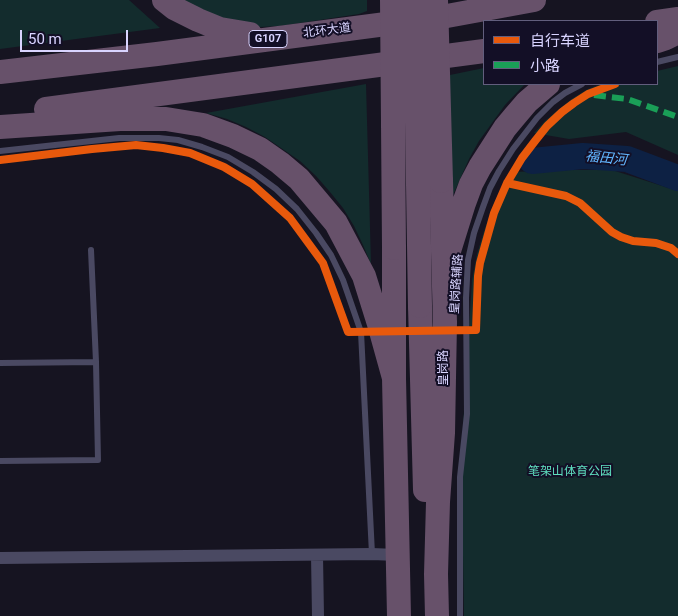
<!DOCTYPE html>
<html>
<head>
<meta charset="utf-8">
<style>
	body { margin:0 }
	#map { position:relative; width:678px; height:616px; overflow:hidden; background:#161421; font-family:Roboto,"Noto Sans SC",sans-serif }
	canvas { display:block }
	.legend { position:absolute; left:483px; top:20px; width:175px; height:65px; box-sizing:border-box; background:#130f26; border:1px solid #625e7d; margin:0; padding:6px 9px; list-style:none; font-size:15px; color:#d9d4ff }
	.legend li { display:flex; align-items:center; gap:10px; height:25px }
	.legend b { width:25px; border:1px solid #625e7d }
	.scale { position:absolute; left:20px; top:30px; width:108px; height:22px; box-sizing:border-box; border:2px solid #d9d4ff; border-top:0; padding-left:6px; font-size:15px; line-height:18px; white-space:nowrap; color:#d9d4ff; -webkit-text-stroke:4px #130f26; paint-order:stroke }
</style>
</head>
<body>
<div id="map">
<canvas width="678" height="616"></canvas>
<ul class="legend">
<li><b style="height:6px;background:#e8590c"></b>自行车道</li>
<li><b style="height:6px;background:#1a9f57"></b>小路</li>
</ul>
<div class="scale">50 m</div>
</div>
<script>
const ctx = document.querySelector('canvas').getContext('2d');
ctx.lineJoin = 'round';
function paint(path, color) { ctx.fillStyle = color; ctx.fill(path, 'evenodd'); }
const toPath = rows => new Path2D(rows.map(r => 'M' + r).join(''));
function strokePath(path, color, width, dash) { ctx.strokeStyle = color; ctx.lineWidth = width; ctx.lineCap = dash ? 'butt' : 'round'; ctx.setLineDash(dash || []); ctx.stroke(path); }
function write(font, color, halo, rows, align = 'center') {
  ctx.font = font + ' Roboto,"Noto Sans SC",sans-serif'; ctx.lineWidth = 4; ctx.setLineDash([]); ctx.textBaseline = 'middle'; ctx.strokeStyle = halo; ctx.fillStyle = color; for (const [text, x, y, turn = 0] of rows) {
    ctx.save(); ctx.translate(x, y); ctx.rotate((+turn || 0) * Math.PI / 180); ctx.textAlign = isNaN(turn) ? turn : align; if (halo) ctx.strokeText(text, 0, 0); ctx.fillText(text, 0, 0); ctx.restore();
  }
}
paint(toPath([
	[0,0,129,0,160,28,0,49],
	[172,0,367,0,367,11,359,14,280,26,260,27,240,25],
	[678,66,678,155,626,132,569,139,534,133,546,120,559,109,573,98,588,89,601,84,657,84,657,71],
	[484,68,484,84,525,84,505,105,479,141,469,159,453,195,445,76],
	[366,84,371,264,363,245,354,226,343,208,330,192,316,176,300,161,265,137,246,127,227,119,206,113],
	[569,170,612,170,678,191,678,616,464,616,463,556,459,492,472,280,477,254,485,228,494,203,503,184,512,172]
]), '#132c2d');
strokePath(toPath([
	[532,161,583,156,627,159,678,178]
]), '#0d2144', 26);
strokePath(toPath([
	[657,62,678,57],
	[0,151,119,138,159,138,178,140,202,147,228,157,253,172,276,189,297,209,316,233,331,255,343,280,361,332,372,554],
	[0,363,96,362],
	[0,461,98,460,96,362,91,250],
	[460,616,460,477,467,414,466,298,468,260,474,233,483,207,490,188,499,171,513,149,537,118,553,102,565,93,582,84]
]), '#4a4962', 6);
strokePath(toPath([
	[317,555,318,616],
	[0,558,372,554,397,555]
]), '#4a4962', 12);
strokePath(toPath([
	[164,0,174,8,198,20,220,29,250,34],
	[657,22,678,19],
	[657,41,666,38,678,32],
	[0,72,157,54,447,16,534,0],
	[46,109,484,51],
	[0,127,120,119,166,119,203,125,233,136,260,149,280,163,299,179,336,223,364,276,379,324,394,378],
	[394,248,394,378,399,616],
	[449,251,464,203,471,184,480,167,505,128,515,116,527,102,548,84],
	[420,306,425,490],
	[437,616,436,574,438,502,443,433,445,322,441,181]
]), '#67516a', 24);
strokePath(toPath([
	[392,0,394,248],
	[415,0,420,306],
	[436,0,441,181]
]), '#67516a', 24);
strokePath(toPath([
	[594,95,627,99,678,117]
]), '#1a9f57', 6, [12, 6]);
strokePath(toPath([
	[0,160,92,149,136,145,163,148,190,153,224,167,252,184,290,218,323,263,348,332,476,330,478,276,480,263,494,213,507,183,522,158,535,141,547,126,562,112,574,103,588,94,615,84],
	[507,183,566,196,580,203,612,232,621,237,633,241,656,243,671,248,678,254]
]), '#e8590c', 8);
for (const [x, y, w] of [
	[268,39,38]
]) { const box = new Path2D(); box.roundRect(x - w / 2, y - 8.5, w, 17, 4); ctx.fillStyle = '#130f26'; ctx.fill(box); strokePath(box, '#d9d4ff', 1); }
write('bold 11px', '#d9d4ff', null, [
	["G107",268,39]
]);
write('12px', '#d9d4ff', '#130f26', [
	["北环大道",327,31,-7],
	["皇岗路辅路",457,284,-86],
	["皇岗路",444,368,-90]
]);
write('12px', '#5fe0c0', '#130f26', [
	["笔架山体育公园",570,472]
]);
write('italic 14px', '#62b6ff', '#130f26', [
	["福田河",606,159,6]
]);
</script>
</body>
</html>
